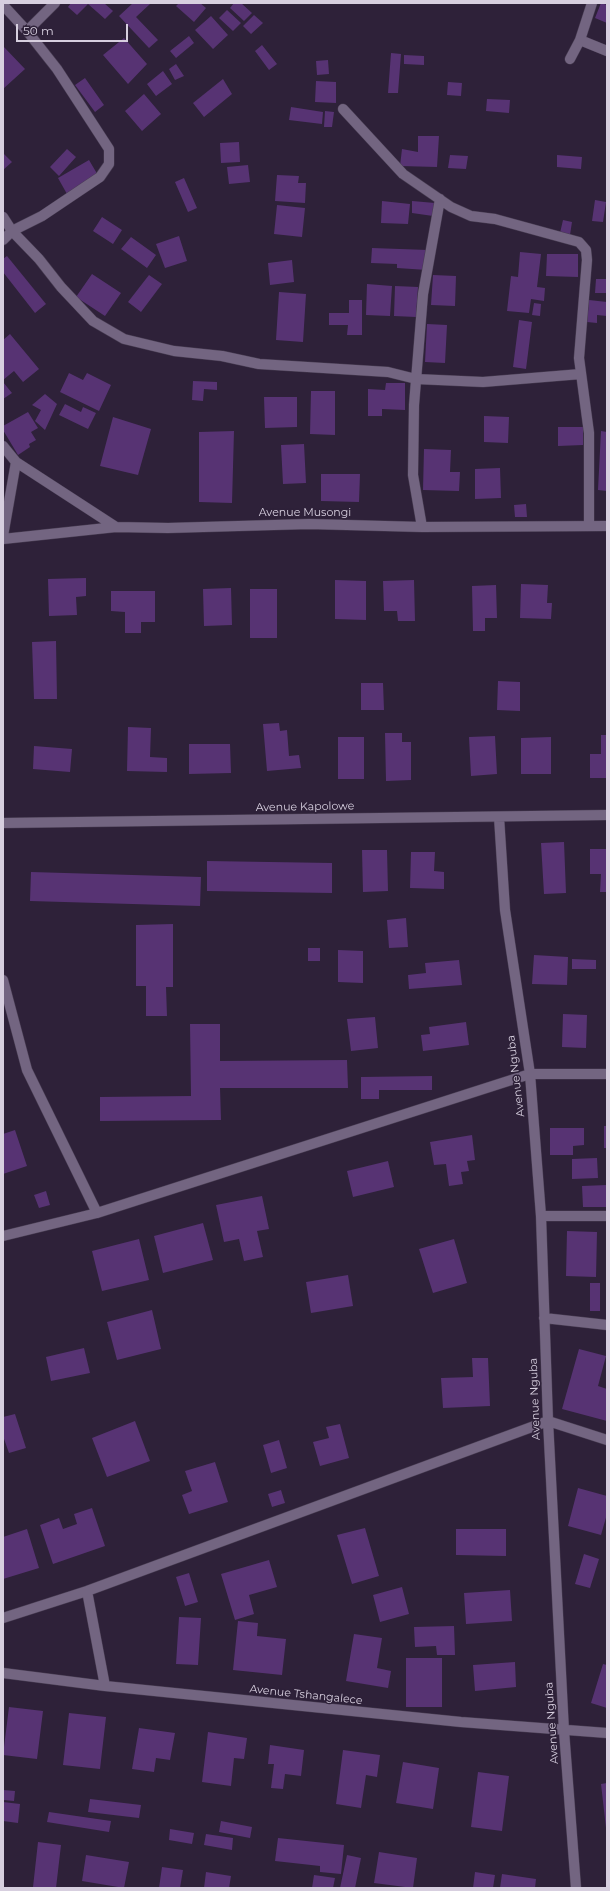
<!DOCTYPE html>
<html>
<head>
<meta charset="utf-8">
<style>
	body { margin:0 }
	#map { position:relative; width:610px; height:1891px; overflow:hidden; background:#2e2139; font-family:Montserrat,sans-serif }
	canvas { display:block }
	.frame { position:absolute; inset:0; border:4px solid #d7cfdf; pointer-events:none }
	.scale { position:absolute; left:16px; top:24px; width:112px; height:18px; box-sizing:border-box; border:2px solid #d7cfdf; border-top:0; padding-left:5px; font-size:12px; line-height:14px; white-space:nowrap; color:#d7cfdf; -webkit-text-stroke:3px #2e2139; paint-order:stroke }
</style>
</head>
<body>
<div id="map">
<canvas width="610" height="1891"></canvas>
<div class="frame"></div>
<div class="scale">50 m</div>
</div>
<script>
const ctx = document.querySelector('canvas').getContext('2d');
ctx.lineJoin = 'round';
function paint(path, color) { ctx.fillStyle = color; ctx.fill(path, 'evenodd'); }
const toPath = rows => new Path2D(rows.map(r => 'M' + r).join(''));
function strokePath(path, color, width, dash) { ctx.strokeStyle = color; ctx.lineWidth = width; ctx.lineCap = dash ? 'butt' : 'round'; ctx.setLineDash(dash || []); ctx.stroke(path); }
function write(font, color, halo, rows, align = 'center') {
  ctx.font = font + ' Montserrat,sans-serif'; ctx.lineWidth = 3; ctx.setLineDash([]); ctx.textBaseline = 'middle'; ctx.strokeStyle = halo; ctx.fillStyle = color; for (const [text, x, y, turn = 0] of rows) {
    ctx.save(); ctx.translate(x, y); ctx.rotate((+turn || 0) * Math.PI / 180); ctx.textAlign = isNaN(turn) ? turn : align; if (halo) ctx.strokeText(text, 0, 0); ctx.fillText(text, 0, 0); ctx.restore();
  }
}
paint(toPath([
	[71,3,104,3,113,11,105,19,88,4,77,15,68,7],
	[133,3,150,4,136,17,158,40,149,48,119,16],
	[179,3,200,3,206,8,194,22,176,6],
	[234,3,241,3,252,13,244,21,230,8],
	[601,3,607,5,607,23,595,18],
	[227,10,241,23,233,31,219,18],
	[254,15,263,23,251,34,243,26],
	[211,16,228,35,213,49,195,30],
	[189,36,194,43,176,58,170,51],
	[124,38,147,64,128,84,103,55],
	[262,45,277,64,269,70,255,51],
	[3,46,25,69,3,89],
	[391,53,401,54,398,93,388,93],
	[404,55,424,56,424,65,404,64],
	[328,60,329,74,317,75,316,61],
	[176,64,184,76,175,80,169,69],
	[163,71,172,84,156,96,147,84],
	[85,78,104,105,95,112,75,85],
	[223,79,232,94,204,117,193,103],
	[316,81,336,82,336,103,315,102],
	[448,82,462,83,461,96,447,95],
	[144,94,161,114,142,131,125,111],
	[487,99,510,100,509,113,486,111],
	[291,107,323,112,322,124,289,120],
	[325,111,334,112,332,127,324,127],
	[418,136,439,136,437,167,400,166,402,149,418,152],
	[239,142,240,162,221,163,220,143],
	[67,149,76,157,59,176,50,167],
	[3,153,12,162,3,170],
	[450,155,468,156,466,169,448,168],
	[557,155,582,157,581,169,557,167],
	[89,160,99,177,67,194,58,178],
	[248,165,250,182,229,184,227,167],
	[277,175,299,176,298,183,306,183,305,203,275,201],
	[184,178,197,208,188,212,175,182],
	[595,200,606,202,603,222,592,221],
	[382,201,410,204,408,224,381,223],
	[412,201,435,203,433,216,412,213],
	[277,205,305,208,302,237,274,234],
	[102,217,122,230,113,244,93,231],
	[563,220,572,222,570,235,560,233],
	[179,236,187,261,165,268,156,244],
	[131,237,156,255,147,268,121,249],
	[372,248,428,250,427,270,397,268,397,264,371,263],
	[520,252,541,254,537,287,545,288,544,301,531,299,529,313,507,311,511,276,518,277],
	[547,254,578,254,578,277,546,276],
	[7,256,46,304,35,313,3,272,3,259],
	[292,260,294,282,270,285,268,263],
	[92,274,121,293,105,316,76,297],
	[149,275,162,284,141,312,128,302],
	[433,275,456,276,455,306,431,305],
	[596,279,607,279,607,293,595,293],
	[367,284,392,286,390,316,366,315],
	[395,286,418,287,416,317,394,316],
	[279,292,306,294,303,342,276,340],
	[349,300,362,300,362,335,347,335,348,325,329,325,329,313,349,313],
	[589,300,607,302,607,316,597,315,597,323,587,322],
	[534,303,541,304,540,316,532,315],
	[519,320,532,322,526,369,513,367],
	[427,324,447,325,445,363,425,362],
	[10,334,39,369,23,382,14,371,3,380,3,340],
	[69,373,83,380,87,373,111,385,99,411,60,392],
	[193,381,217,382,217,390,204,389,203,401,192,400],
	[3,382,12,393,3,399],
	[386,383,405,383,405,410,382,409,382,416,368,416,368,389,385,390],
	[311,391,335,391,335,435,310,434],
	[45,394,57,404,45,430,35,421,41,410,32,405],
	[264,397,297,397,297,427,265,428],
	[65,404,81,412,83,407,96,413,88,429,59,415],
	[28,412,38,428,31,432,36,440,29,444,30,447,18,455,3,430,3,426],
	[484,416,509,417,508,443,484,442],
	[113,417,151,429,138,475,100,466],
	[558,427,583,427,583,445,558,446],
	[234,431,232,503,199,502,199,432],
	[601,431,607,432,607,491,598,490],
	[304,444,306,483,283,484,281,445],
	[424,449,451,450,450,472,460,472,459,491,423,490],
	[500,468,501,498,475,499,475,469],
	[321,474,360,474,359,502,321,501],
	[526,504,527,517,515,517,514,505],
	[86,578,86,596,76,597,77,615,49,616,48,579],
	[335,580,366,581,366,620,335,619],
	[414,580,415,621,398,621,397,611,384,611,383,581],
	[521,584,548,585,547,603,552,603,551,619,520,618],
	[496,585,497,618,485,618,485,631,473,631,472,586],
	[231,588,232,625,204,626,203,589],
	[250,589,277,589,277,638,250,638],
	[111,591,155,591,155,622,141,622,141,633,125,633,125,612,111,611],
	[56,641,57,699,34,699,32,642],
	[498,681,520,682,520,711,497,710],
	[361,683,383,683,384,710,361,710],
	[279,723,280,731,287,730,289,756,299,755,301,768,267,771,263,724],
	[128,727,151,728,150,757,167,758,167,772,127,771],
	[385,733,402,733,402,742,411,742,411,780,386,781],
	[601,735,607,735,607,778,590,778,590,754,601,754],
	[495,736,497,774,471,776,469,737],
	[338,737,364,737,364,779,338,779],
	[551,737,551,774,521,774,521,738],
	[189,744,230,744,231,773,189,774],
	[34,746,72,749,70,772,33,769],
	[564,842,566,893,544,894,541,843],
	[590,849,607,849,607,892,600,892,601,874,590,874],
	[362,850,387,850,388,891,363,892],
	[411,852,435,852,434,871,444,872,444,889,410,888],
	[207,861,332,863,332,893,207,891],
	[31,872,201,877,200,906,30,901],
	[406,918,408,947,389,948,387,920],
	[173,924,173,987,166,987,167,1016,146,1016,146,986,136,986,136,925],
	[308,948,320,948,320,961,308,961],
	[338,950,363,951,363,983,338,982],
	[534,955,568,957,567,985,532,984],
	[572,959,596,960,596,969,572,969],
	[459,960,462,985,409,989,408,975,426,973,425,963],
	[563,1014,587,1015,586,1048,562,1047],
	[375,1017,378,1048,351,1051,347,1019],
	[466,1022,469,1045,423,1051,421,1035,430,1034,429,1027],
	[190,1024,220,1024,220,1061,347,1060,348,1088,220,1088,221,1120,100,1121,100,1097,191,1096],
	[432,1076,432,1090,379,1090,379,1099,361,1099,361,1077],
	[604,1126,607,1126,607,1148,604,1148],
	[550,1128,584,1128,584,1145,573,1146,573,1155,550,1155],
	[15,1130,27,1166,3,1174,3,1134],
	[472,1135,475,1160,467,1161,469,1171,461,1172,463,1184,449,1186,446,1164,434,1165,430,1142],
	[597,1158,598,1178,572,1179,572,1159],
	[388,1161,394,1187,353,1197,347,1171],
	[607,1185,607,1207,583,1207,582,1186],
	[46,1191,50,1205,39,1208,34,1195],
	[262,1196,269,1229,257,1231,263,1257,244,1261,239,1239,224,1242,216,1205],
	[203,1223,213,1260,163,1273,154,1236],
	[567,1231,597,1232,596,1277,566,1276],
	[139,1239,149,1280,102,1291,92,1251],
	[454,1239,467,1283,433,1293,419,1249],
	[348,1275,353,1306,311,1313,306,1282],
	[590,1283,600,1283,600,1311,590,1311],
	[152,1310,161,1349,117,1360,107,1322],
	[84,1348,90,1373,51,1381,46,1357],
	[579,1349,606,1356,598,1386,607,1389,607,1421,562,1409],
	[472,1358,488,1358,490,1406,443,1408,441,1378,473,1377],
	[15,1414,26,1448,9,1453,3,1436,3,1417],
	[135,1421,150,1461,107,1477,92,1438],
	[340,1424,349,1458,320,1466,313,1442,329,1438,326,1427],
	[279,1440,287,1468,271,1473,263,1445],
	[215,1462,228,1502,189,1514,182,1495,192,1491,185,1471],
	[578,1488,607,1496,607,1514,601,1535,568,1526],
	[281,1490,285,1503,272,1507,268,1494],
	[92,1508,105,1546,53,1564,40,1525,59,1518,63,1529,77,1524,74,1514],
	[365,1528,379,1576,352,1584,337,1535],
	[27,1529,39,1568,3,1579,3,1537],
	[456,1529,506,1529,506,1556,456,1555],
	[584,1554,599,1559,590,1588,575,1584],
	[269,1560,277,1587,249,1595,254,1614,235,1620,221,1574],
	[189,1573,198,1602,185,1606,176,1577],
	[402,1587,409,1614,380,1622,373,1595],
	[510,1590,512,1621,466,1624,464,1593],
	[179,1617,201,1618,198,1665,176,1664],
	[238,1621,258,1623,257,1636,286,1639,282,1675,233,1670],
	[454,1626,455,1655,437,1655,436,1646,415,1647,414,1627],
	[354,1634,382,1638,377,1668,391,1671,388,1688,346,1681],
	[406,1658,442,1658,442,1707,406,1707],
	[515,1662,516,1687,475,1691,473,1665],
	[603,1664,607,1665,607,1708,591,1703],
	[9,1707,43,1711,37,1759,3,1755],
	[69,1713,106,1717,100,1769,63,1765],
	[139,1728,175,1733,170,1760,156,1758,154,1772,132,1769],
	[208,1732,247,1738,244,1759,234,1758,231,1786,202,1782],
	[270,1745,304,1750,301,1776,285,1774,283,1789,271,1788,274,1764,268,1764],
	[343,1750,380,1755,377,1777,366,1775,361,1808,336,1804],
	[403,1762,439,1768,433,1809,396,1803],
	[478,1772,509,1776,502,1831,471,1827],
	[607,1783,607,1828,606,1828,601,1784],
	[3,1790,15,1791,14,1801,3,1800],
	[90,1799,141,1805,139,1818,88,1812],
	[3,1802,20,1804,18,1823,3,1821],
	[49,1812,111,1821,109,1832,47,1822],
	[221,1821,252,1827,250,1838,219,1832],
	[170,1829,194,1833,192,1844,169,1840],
	[206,1834,233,1838,232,1850,204,1845],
	[278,1838,344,1845,341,1874,320,1872,320,1866,275,1861],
	[38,1842,61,1845,56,1888,33,1887],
	[379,1852,417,1858,413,1888,374,1883],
	[86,1855,129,1862,124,1888,82,1881],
	[347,1855,361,1858,355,1888,340,1888],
	[162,1867,183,1870,180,1888,159,1888],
	[206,1872,231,1876,229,1888,204,1888],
	[475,1872,495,1875,493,1888,473,1888],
	[502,1874,536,1879,535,1888,500,1888],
	[314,1875,335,1878,333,1888,312,1888]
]), '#573373');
const street = toPath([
	[3,5,27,31,57,69,109,149,109,164,100,177,42,216,12,231,3,240],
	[27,31,55,3],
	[580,40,607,51],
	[570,59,580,40,592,3],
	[343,109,403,174,451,207,471,216,495,219,579,242,586,250,587,260,579,358,589,433,589,526],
	[3,217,12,231,39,259,61,287,93,321,124,339,174,351,222,356,259,364,388,372,416,379,483,382,581,374],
	[3,446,16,462,3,536],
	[16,462,116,527],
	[422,527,413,475,414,405,423,294,440,199],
	[3,539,116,527,168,528,309,524,422,527,607,526],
	[499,817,505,910,530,1074,541,1216,548,1421,564,1731,576,1888],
	[3,823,607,815],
	[3,980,27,1070,97,1213],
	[541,1216,607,1216],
	[3,1236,97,1213,530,1074,607,1074],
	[544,1318,607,1325],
	[87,1591,105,1686],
	[3,1618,87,1591,548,1421,607,1440],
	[3,1673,105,1686,461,1722,607,1733]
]);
strokePath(street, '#483d52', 11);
strokePath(street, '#736581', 10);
write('11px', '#d7cfdf', '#2e2139', [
	["Avenue Musongi",305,513],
	["Avenue Kapolowe",305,807,-1],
	["Avenue Nguba",516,1076,-97],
	["Avenue Nguba",535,1399,-92],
	["Avenue Tshangalece",306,1695,6],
	["Avenue Nguba",552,1723,-94]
]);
</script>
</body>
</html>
